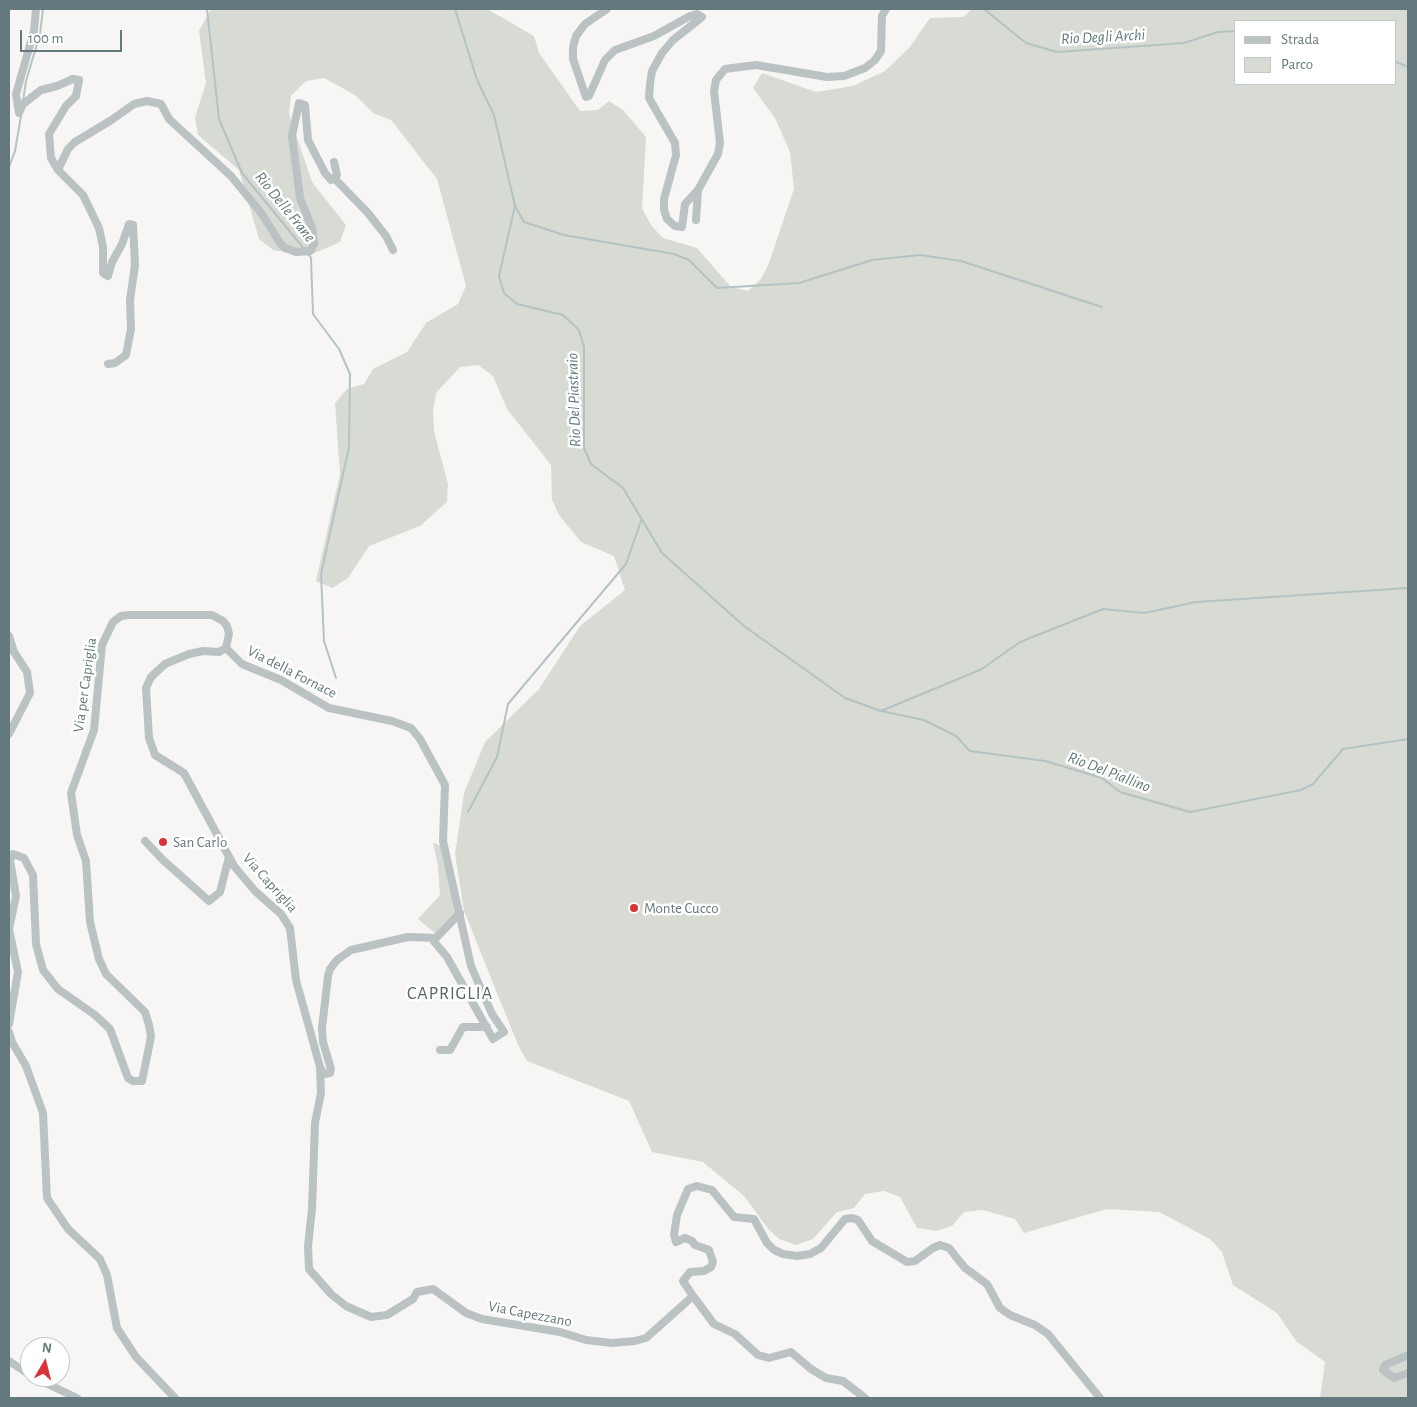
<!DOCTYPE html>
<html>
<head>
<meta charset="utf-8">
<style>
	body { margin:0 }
	#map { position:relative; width:1417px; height:1407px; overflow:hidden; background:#f7f6f4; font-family:"Alegreya Sans",sans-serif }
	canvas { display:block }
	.frame { position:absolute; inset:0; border:10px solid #64797d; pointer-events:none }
	.legend { position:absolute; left:1234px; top:20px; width:162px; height:65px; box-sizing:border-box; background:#fff; border:1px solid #c1c9cb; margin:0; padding:6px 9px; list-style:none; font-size:15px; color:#64797d }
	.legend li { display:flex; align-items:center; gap:10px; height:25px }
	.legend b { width:25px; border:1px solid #c1c9cb }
	.north { position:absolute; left:20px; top:1337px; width:50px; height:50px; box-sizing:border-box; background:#fff; border:1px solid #c1c9cb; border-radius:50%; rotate:8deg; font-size:14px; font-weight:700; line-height:20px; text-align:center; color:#64797d }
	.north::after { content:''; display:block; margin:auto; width:18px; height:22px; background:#d83337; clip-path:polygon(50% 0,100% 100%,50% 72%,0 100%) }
	.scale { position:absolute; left:20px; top:30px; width:102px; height:22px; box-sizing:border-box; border:2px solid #64797d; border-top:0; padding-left:6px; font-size:15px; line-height:18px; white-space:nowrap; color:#64797d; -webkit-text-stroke:4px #fff; paint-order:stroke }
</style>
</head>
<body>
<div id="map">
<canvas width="1417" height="1407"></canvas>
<div class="frame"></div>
<ul class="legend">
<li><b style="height:6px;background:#bbc2c3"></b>Strada</li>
<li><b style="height:14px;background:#d8dbd3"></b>Parco</li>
</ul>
<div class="north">N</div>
<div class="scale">100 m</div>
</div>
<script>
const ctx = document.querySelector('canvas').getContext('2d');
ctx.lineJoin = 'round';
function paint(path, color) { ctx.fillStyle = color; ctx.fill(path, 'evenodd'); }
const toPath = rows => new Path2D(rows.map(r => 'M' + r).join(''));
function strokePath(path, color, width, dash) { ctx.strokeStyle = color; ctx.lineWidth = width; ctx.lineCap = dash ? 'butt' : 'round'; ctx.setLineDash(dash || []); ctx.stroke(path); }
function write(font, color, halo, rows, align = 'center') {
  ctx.font = font + ' "Alegreya Sans",sans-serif'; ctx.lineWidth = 5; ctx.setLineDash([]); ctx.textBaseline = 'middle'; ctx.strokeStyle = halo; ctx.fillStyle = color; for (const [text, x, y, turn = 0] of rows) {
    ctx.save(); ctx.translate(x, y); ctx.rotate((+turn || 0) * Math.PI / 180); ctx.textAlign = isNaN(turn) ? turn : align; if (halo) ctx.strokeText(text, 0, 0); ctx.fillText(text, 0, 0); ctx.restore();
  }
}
paint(toPath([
	[211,9,487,9,534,36,539,53,580,111,598,110,609,101,623,110,646,137,642,208,651,225,663,238,697,248,731,287,748,291,761,279,769,263,794,189,790,152,775,118,753,88,762,73,816,92,853,86,885,71,910,47,930,18,963,17,972,9,1408,9,1408,1398,1320,1398,1325,1362,1296,1341,1277,1313,1233,1285,1222,1252,1210,1239,1159,1212,1107,1209,1024,1233,1015,1219,983,1210,964,1212,952,1226,936,1231,917,1228,900,1197,884,1191,865,1194,854,1208,837,1212,813,1239,796,1245,779,1239,769,1230,744,1196,703,1162,652,1152,629,1101,527,1061,518,1045,464,911,455,854,464,793,485,742,539,689,580,626,625,590,614,556,581,542,559,515,552,500,551,465,507,409,493,376,478,365,460,367,436,393,433,412,434,431,448,484,447,502,420,526,369,546,348,578,332,588,316,581,340,474,335,403,347,389,364,384,373,369,407,352,426,323,458,304,466,286,437,179,391,120,373,113,355,95,324,78,306,81,291,96,289,114,312,182,346,225,340,242,308,256,273,250,259,239,239,170,198,135,195,118,206,83,199,31],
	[1236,21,1396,21,1396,84,1236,84],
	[433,843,443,846,458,912,437,935,418,919,440,895,438,866]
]), '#d8dbd3');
strokePath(toPath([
	[207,9,219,119,242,173,305,250],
	[455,9,477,80,494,115,515,206,499,276,504,293,517,304,563,315,579,330,584,347,584,448,591,464,623,488,662,553,744,626,845,698,881,711,924,720,956,736,970,751,1045,761,1102,778,1120,792,1190,812,1301,790,1313,784,1343,749,1408,739],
	[984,9,1026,43,1057,52,1184,43,1218,32,1236,31],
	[1396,62,1408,67],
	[23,101,26,81,40,34,43,9],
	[9,167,15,151,21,116],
	[515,206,524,222,564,235,674,254,689,260,717,288,799,283,872,260,920,255,961,261,1102,307],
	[308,253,311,258,313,314,339,349,350,374,349,447,321,574,324,641,336,678],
	[881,711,982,669,1020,642,1103,609,1144,613,1196,602,1408,588],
	[468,812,497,757,508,704,626,564,641,521]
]), '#b3c3c4', 2);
strokePath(toPath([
	[36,9,34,31,16,94,19,113,23,104,41,90,57,86,73,79,79,80,76,96,66,106,49,134,51,158,58,170,83,195,99,228,103,247,103,273,108,276,112,262,122,244,129,224,133,225,135,265,130,300,131,329,126,355,115,363,108,364],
	[607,9,585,24,576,36,573,47,573,59,586,97,589,96,605,60,615,50,654,36,690,16,697,14,702,17,673,40,662,53,652,71,650,84,649,98,675,143,676,155,664,199,664,210,667,219,675,226,682,227,685,204,698,190,718,154,720,143,714,91,716,80,725,69,756,65,827,77,844,76,865,68,875,60,881,51,882,16,886,9],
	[58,170,68,149,75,142,110,121,134,104,147,101,161,104,169,119,231,176,262,214,280,243,285,248,296,252,310,251,314,244,312,228,300,198,292,136,299,103,305,105,308,140,325,173,331,180,337,175,334,162],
	[335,179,368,213,386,236,393,250],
	[696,220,698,190],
	[9,636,14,652,27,672,30,693,9,734],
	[226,648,219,652,203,651,189,654,165,664,151,677,146,688,149,738,155,755,184,773,234,866,255,891,281,914,290,928,296,980,320,1067,321,1093,315,1123,312,1209,308,1246,309,1269,331,1294,346,1306,371,1317,387,1315,413,1299,417,1292,433,1289,466,1313,482,1319,560,1332,586,1340,612,1343,635,1341,646,1338,693,1296,714,1324,735,1334,758,1355,769,1358,791,1352,811,1369,826,1378,843,1381,865,1398],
	[226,648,242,664,281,680,329,708,392,721,411,728,420,739,445,785,443,841,471,966,492,1014,504,1032,493,1039,447,957,431,938],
	[145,841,163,860,209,901,220,892,229,857],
	[9,1024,18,972,9,929,16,896,10,860,13,854,24,858,33,875,36,944,43,970,58,989,95,1015,110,1029,128,1078,133,1081,142,1081,151,1037,149,1025,145,1012,106,974,99,959,90,922,86,861,77,835,71,793,94,730,102,645,113,622,121,616,129,615,212,615,223,621,227,626,229,634,226,648],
	[9,1032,12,1042,26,1066,43,1113,47,1198,68,1229,100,1259,107,1275,117,1328,136,1357,175,1398],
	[440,1050,450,1050,463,1027,487,1027],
	[320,1067,324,1074,330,1073,331,1069,323,1042,322,1028,328,976,330,969,337,960,351,950,408,937,436,938,460,913],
	[693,1296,683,1281,690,1272,704,1271,711,1267,713,1262,709,1250,695,1245,692,1241,685,1238,676,1242,674,1235,677,1215,688,1189,697,1186,712,1190,734,1217,754,1219,767,1243,774,1250,783,1254,797,1256,810,1254,821,1248,845,1219,852,1218,858,1220,872,1241,907,1262,915,1261,933,1248,940,1245,949,1248,965,1268,987,1284,1000,1308,1010,1315,1035,1325,1048,1334,1100,1398],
	[1408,1355,1385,1365,1383,1370,1394,1378,1408,1373],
	[9,1361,30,1375],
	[33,1377,77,1398]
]), '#bbc2c3', 8);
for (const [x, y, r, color] of [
	[163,842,5,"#d83337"],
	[634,908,5,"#d83337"]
]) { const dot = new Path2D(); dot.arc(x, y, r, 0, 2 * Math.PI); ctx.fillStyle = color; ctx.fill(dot); strokePath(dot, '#fff', 2); }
write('15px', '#64797d', '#fff', [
	["Via della Fornace",292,672,27],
	["Via per Capriglia",85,685,-82],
	["Via Capriglia",270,883,48],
	["Via Capezzano",530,1314,11]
]);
write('15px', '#64797d', '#fff', [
	["San Carlo",173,842],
	["Monte Cucco",644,908]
], 'left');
write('italic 16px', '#5e7878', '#fff', [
	["Rio Degli Archi",1103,37,-3],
	["Rio Delle Frane",285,207,51],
	["Rio Del Piastraio",574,400,-92],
	["Rio Del Piallino",1109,772,21]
]);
ctx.letterSpacing = '1px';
write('18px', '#556569', '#fff', [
	["CAPRIGLIA",450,994]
]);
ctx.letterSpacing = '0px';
</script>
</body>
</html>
